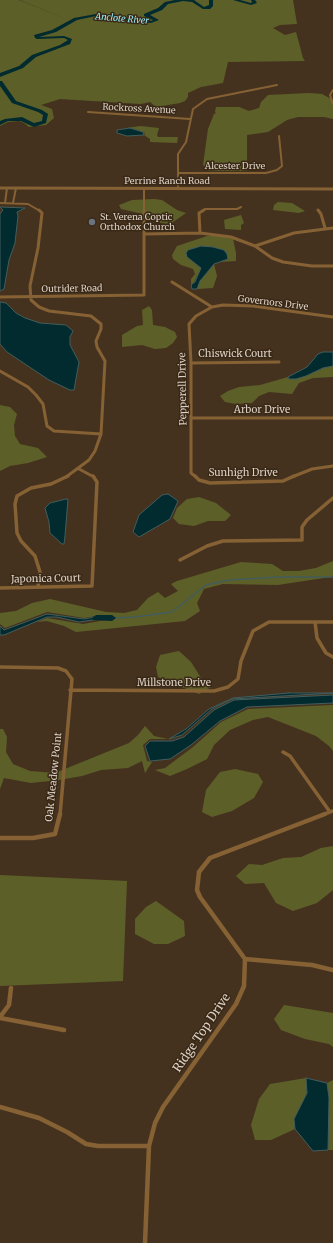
<!DOCTYPE html>
<html>
<head>
<meta charset="utf-8">
<style>
	body { margin:0 }
	canvas { display:block; background:#44321f }
</style>
</head>
<body>
<canvas width="333" height="1243"></canvas>
<script>
const ctx = document.querySelector('canvas').getContext('2d');
ctx.lineJoin = 'round';
function paint(path, color) { ctx.fillStyle = color; ctx.fill(path, 'evenodd'); }
const toPath = rows => new Path2D(rows.map(r => 'M' + r).join(''));
function strokePath(path, color, width, dash) { ctx.strokeStyle = color; ctx.lineWidth = width; ctx.lineCap = dash ? 'butt' : 'round'; ctx.setLineDash(dash || []); ctx.stroke(path); }
function write(font, color, halo, rows, align = 'center') {
  ctx.font = font + ' Merriweather,serif'; ctx.lineWidth = 3; ctx.setLineDash([]); ctx.textBaseline = 'middle'; ctx.strokeStyle = halo; ctx.fillStyle = color; for (const [text, x, y, turn = 0] of rows) {
    ctx.save(); ctx.translate(x, y); ctx.rotate((+turn || 0) * Math.PI / 180); ctx.textAlign = isNaN(turn) ? turn : align; if (halo) ctx.strokeText(text, 0, 0); ctx.fillText(text, 0, 0); ctx.restore();
  }
}
paint(toPath([
	[0,0,19,0,69,20,20,0,293,0,297,24,280,25,273,28,285,35,296,32,303,58,305,61,228,62,223,83,201,87,188,93,188,97,185,101,180,103,156,107,150,102,141,104,60,99,41,105,52,109,54,118,46,125,29,127,24,123,19,121,8,122,0,126],
	[309,93,322,94,333,100,333,119,324,117,298,117,287,120,268,132,247,135,247,170,244,171,209,171,203,165,208,129,214,114,216,113,215,112,216,107,239,107,249,111,259,108,261,102,268,95],
	[140,126,159,128,157,135,158,137,178,137,177,143,150,142,150,139,144,135,145,133,135,129,127,128],
	[154,199,162,200,177,210,186,213,169,225,148,219,143,214,121,209,119,205,132,200],
	[278,202,292,203,305,211,299,213,273,210,274,205],
	[241,215,244,223,241,225,241,230,225,229,224,220],
	[216,235,233,239,236,253,236,261,219,262,228,259,213,247,197,248,187,257,201,268,194,282,191,285,191,279,195,274,193,269,181,265,173,259,172,255,177,246,207,236],
	[214,264,217,276,213,288,197,289,200,281],
	[149,306,152,310,153,325,165,327,175,332,177,337,173,343,166,348,155,349,142,345,122,347,122,335,137,326,143,325,142,310],
	[333,366,333,377,313,378,299,383,292,394,269,392,259,396,252,403,236,404,225,402,220,396,228,391,239,387,260,385,288,377,289,379,306,376,323,368],
	[0,405,10,407,17,414,14,425,15,436,20,444,38,448,47,457,28,463,10,466,0,471],
	[199,497,216,503,231,515,225,521,208,521,194,526,179,524,173,518,177,508,187,499],
	[333,561,333,576,330,577,278,585,223,584,204,589,197,603,200,611,185,621,76,632,64,626,47,621,37,622,47,618,83,624,106,620,108,618,96,616,84,618,47,612,5,628,0,624,0,613,16,611,32,603,50,599,106,612,124,613,137,610,148,598,158,592,165,598,178,591,171,584,177,581,241,562,272,564,283,571,299,571,316,568],
	[179,651,191,662,203,681,211,687,199,694,158,677,156,667,160,655],
	[333,705,333,751,329,746,316,736,268,717,253,720,230,730,214,745,207,759,187,769,170,776,155,770,165,768,193,747,221,722,248,709],
	[145,726,154,736,168,739,150,739,143,745,147,761,152,762,145,773,142,761,128,768,101,770,82,776,59,780,31,783,4,778,0,789,0,729,3,729,7,737,6,752,13,764,30,771,55,773,129,743,138,735],
	[235,769,258,774,263,782,254,798,232,811,212,817,202,812,206,790,220,772],
	[333,846,333,890,317,903,293,911,276,903,264,883,245,884,236,876,249,864,262,865,283,858,301,857,321,848],
	[0,875,127,881,123,981,0,986],
	[156,901,184,921,185,936,168,944,154,944,135,934,135,919,146,907],
	[284,1005,333,1013,333,1047,329,1044,305,1039,281,1030,274,1019],
	[306,1078,307,1093,294,1119,295,1129,271,1140,255,1140,251,1125,259,1099,270,1084],
	[333,1080,333,1150,328,1150,329,1098,327,1083]
]), '#5d5f28');
const water = toPath([
	[130,128,143,132,144,135,127,136,117,133,117,130,130,128],
	[0,207,25,208,17,212,18,216,15,243,9,260,4,289,0,291,0,214,3,210,0,207],
	[201,246,213,247,224,250,227,254,228,259,214,264,200,281,197,289,192,289,191,285,195,282,201,268,187,257,186,253,188,250,201,246],
	[0,302,6,303,16,313,25,318,40,323,66,325,73,331,70,337,70,345,79,362,74,390,70,390,49,380,7,352,0,344,0,302],
	[323,352,333,352,333,366,323,368,306,376,296,379,289,379,288,377,307,367,318,354,323,352],
	[168,494,178,501,170,519,139,537,133,532,139,515,162,495,168,494],
	[66,499,68,499,65,536,64,544,62,544,50,533,49,522,45,508,50,503,66,499],
	[47,614,84,619,95,617,106,618,79,622,57,617,47,617,4,635,0,635,0,626,4,630,47,614],
	[289,693,333,693,232,699,212,709,182,735,169,739,186,729,209,709,233,698,289,693],
	[333,695,333,703,247,707,220,721,191,745,170,759,150,761,145,746,150,741,172,741,184,737,214,710,234,700,333,695],
	[306,1078,327,1083,329,1098,328,1150,313,1151,295,1129,294,1119,307,1093,306,1078]
]);
paint(water, '#012b2f');
strokePath(water, '#435d5c', 1);
strokePath(toPath([
	[112,618,135,617,172,612,206,585,229,580,279,577,333,577]
]), '#435d5c', 1.5);
paint(toPath([
	[175,0,194,0,204,7,209,5,209,0,213,0,213,6,210,9,203,9,192,2,183,1,168,4,162,10,150,15,159,20,151,23,96,16,77,20,56,32,39,37,64,36,72,39,70,44,36,57,23,68,0,77,0,73,19,66,32,55,60,45,68,40,64,38,37,39,35,38,34,35,52,30,74,18,96,14,151,21,153,20,144,16,144,14,158,8,165,2,175,0],
	[233,0,240,0,251,3,252,2,251,0,255,0,257,3,251,5,233,0],
	[0,81,2,81,16,101,42,110,48,114,46,123,34,127,21,121,8,121,0,125,0,121,5,119,22,117,34,123,42,121,43,115,38,112,12,103,0,86,0,81],
	[96,615,112,615,116,618,112,621,93,620,92,618,96,615]
]), '#012b2f');
strokePath(toPath([
	[333,90,330,95,333,104],
	[88,112,190,119],
	[179,173,266,173,277,170,282,166,279,136],
	[144,188,144,211],
	[178,188,178,154,186,142,193,109,207,99,277,85],
	[0,203,28,204,40,211],
	[5,203,7,188],
	[13,203,16,188],
	[202,211,205,209,237,209,241,207]
]), '#856134', 2);
strokePath(toPath([
	[39,210,42,213,38,248,30,286,31,300,39,307,49,311,91,316,101,324,101,329,96,341,97,347,105,361,101,434,95,451,89,460,66,477],
	[318,210,321,214,325,228],
	[200,233,199,213,204,210],
	[145,234,200,233,231,237,255,246,272,258,283,262,312,266,333,266],
	[255,246,294,233,333,228],
	[172,282,212,307],
	[0,297,144,295,144,210],
	[191,363,279,362],
	[0,371,28,387,36,395,43,404,47,426,54,431,101,434],
	[192,418,333,418],
	[79,469,94,477],
	[196,477,191,473,191,363,189,324,196,316,212,307,223,305,253,306,333,317],
	[292,477,312,469,333,466]
]), '#856134', 3);
strokePath(toPath([
	[195,476,199,480,210,483,283,481,294,476],
	[180,560,207,546,223,541,302,540,302,527,307,520,333,498],
	[38,587,40,572,35,556,21,541,17,533,15,504,17,496,31,488,51,484,68,476],
	[0,588,92,586,97,482,93,476],
	[315,622,317,638,326,653,333,657],
	[0,667,58,668,66,671,72,679,60,815],
	[70,690,214,691,228,687,238,679,241,661,253,631,269,622,333,622],
	[283,752,290,756,330,812],
	[322,815,333,811]
]), '#856134', 3.5);
strokePath(toPath([
	[0,838,33,838,55,834,60,814],
	[245,959,312,965,333,970],
	[0,1017,9,1005,11,988],
	[0,1018,64,1030],
	[0,1107,39,1118,67,1132,86,1144,98,1146,149,1146],
	[145,1243,149,1146,155,1123,163,1107,236,1004,244,986,245,959,200,897,197,890,199,872,210,858,325,814]
]), '#856134', 4.5);
strokePath(toPath([
	[0,188,333,189]
]), '#856134', 3);
for (const [x, y, r, color] of [
	[92,222,4,"#6b7280"]
]) { const dot = new Path2D(); dot.arc(x, y, r, 0, 2 * Math.PI); ctx.fillStyle = color; ctx.fill(dot); strokePath(dot, '#392815', 1.5); }
write('italic 9px', '#98eff9', '#392815', [
	["Anclote River",122,19,5]
]);
write('9px', '#dcd1c6', '#392815', [
	["Rockross Avenue",139,109,3],
	["Alcester Drive",235,166],
	["Perrine Ranch Road",167,181],
	["Outrider Road",72,289,-1],
	["Governors Drive",273,303,7]
]);
write('9px', '#dcd1c6', '#392815', [
	["St. Verena Coptic",100,217],
	["Orthodox Church",100,227]
], 'left');
write('10px', '#dcd1c6', '#392815', [
	["Chiswick Court",235,354],
	["Pepperell Drive",183,389,-91],
	["Arbor Drive",262,410],
	["Sunhigh Drive",243,473],
	["Japonica Court",46,579,-1],
	["Millstone Drive",174,683],
	["Oak Meadow Point",54,777,-84]
]);
write('12px', '#dcd1c6', '#392815', [
	["Ridge Top Drive",202,1033,-56]
]);
</script>
</body>
</html>
